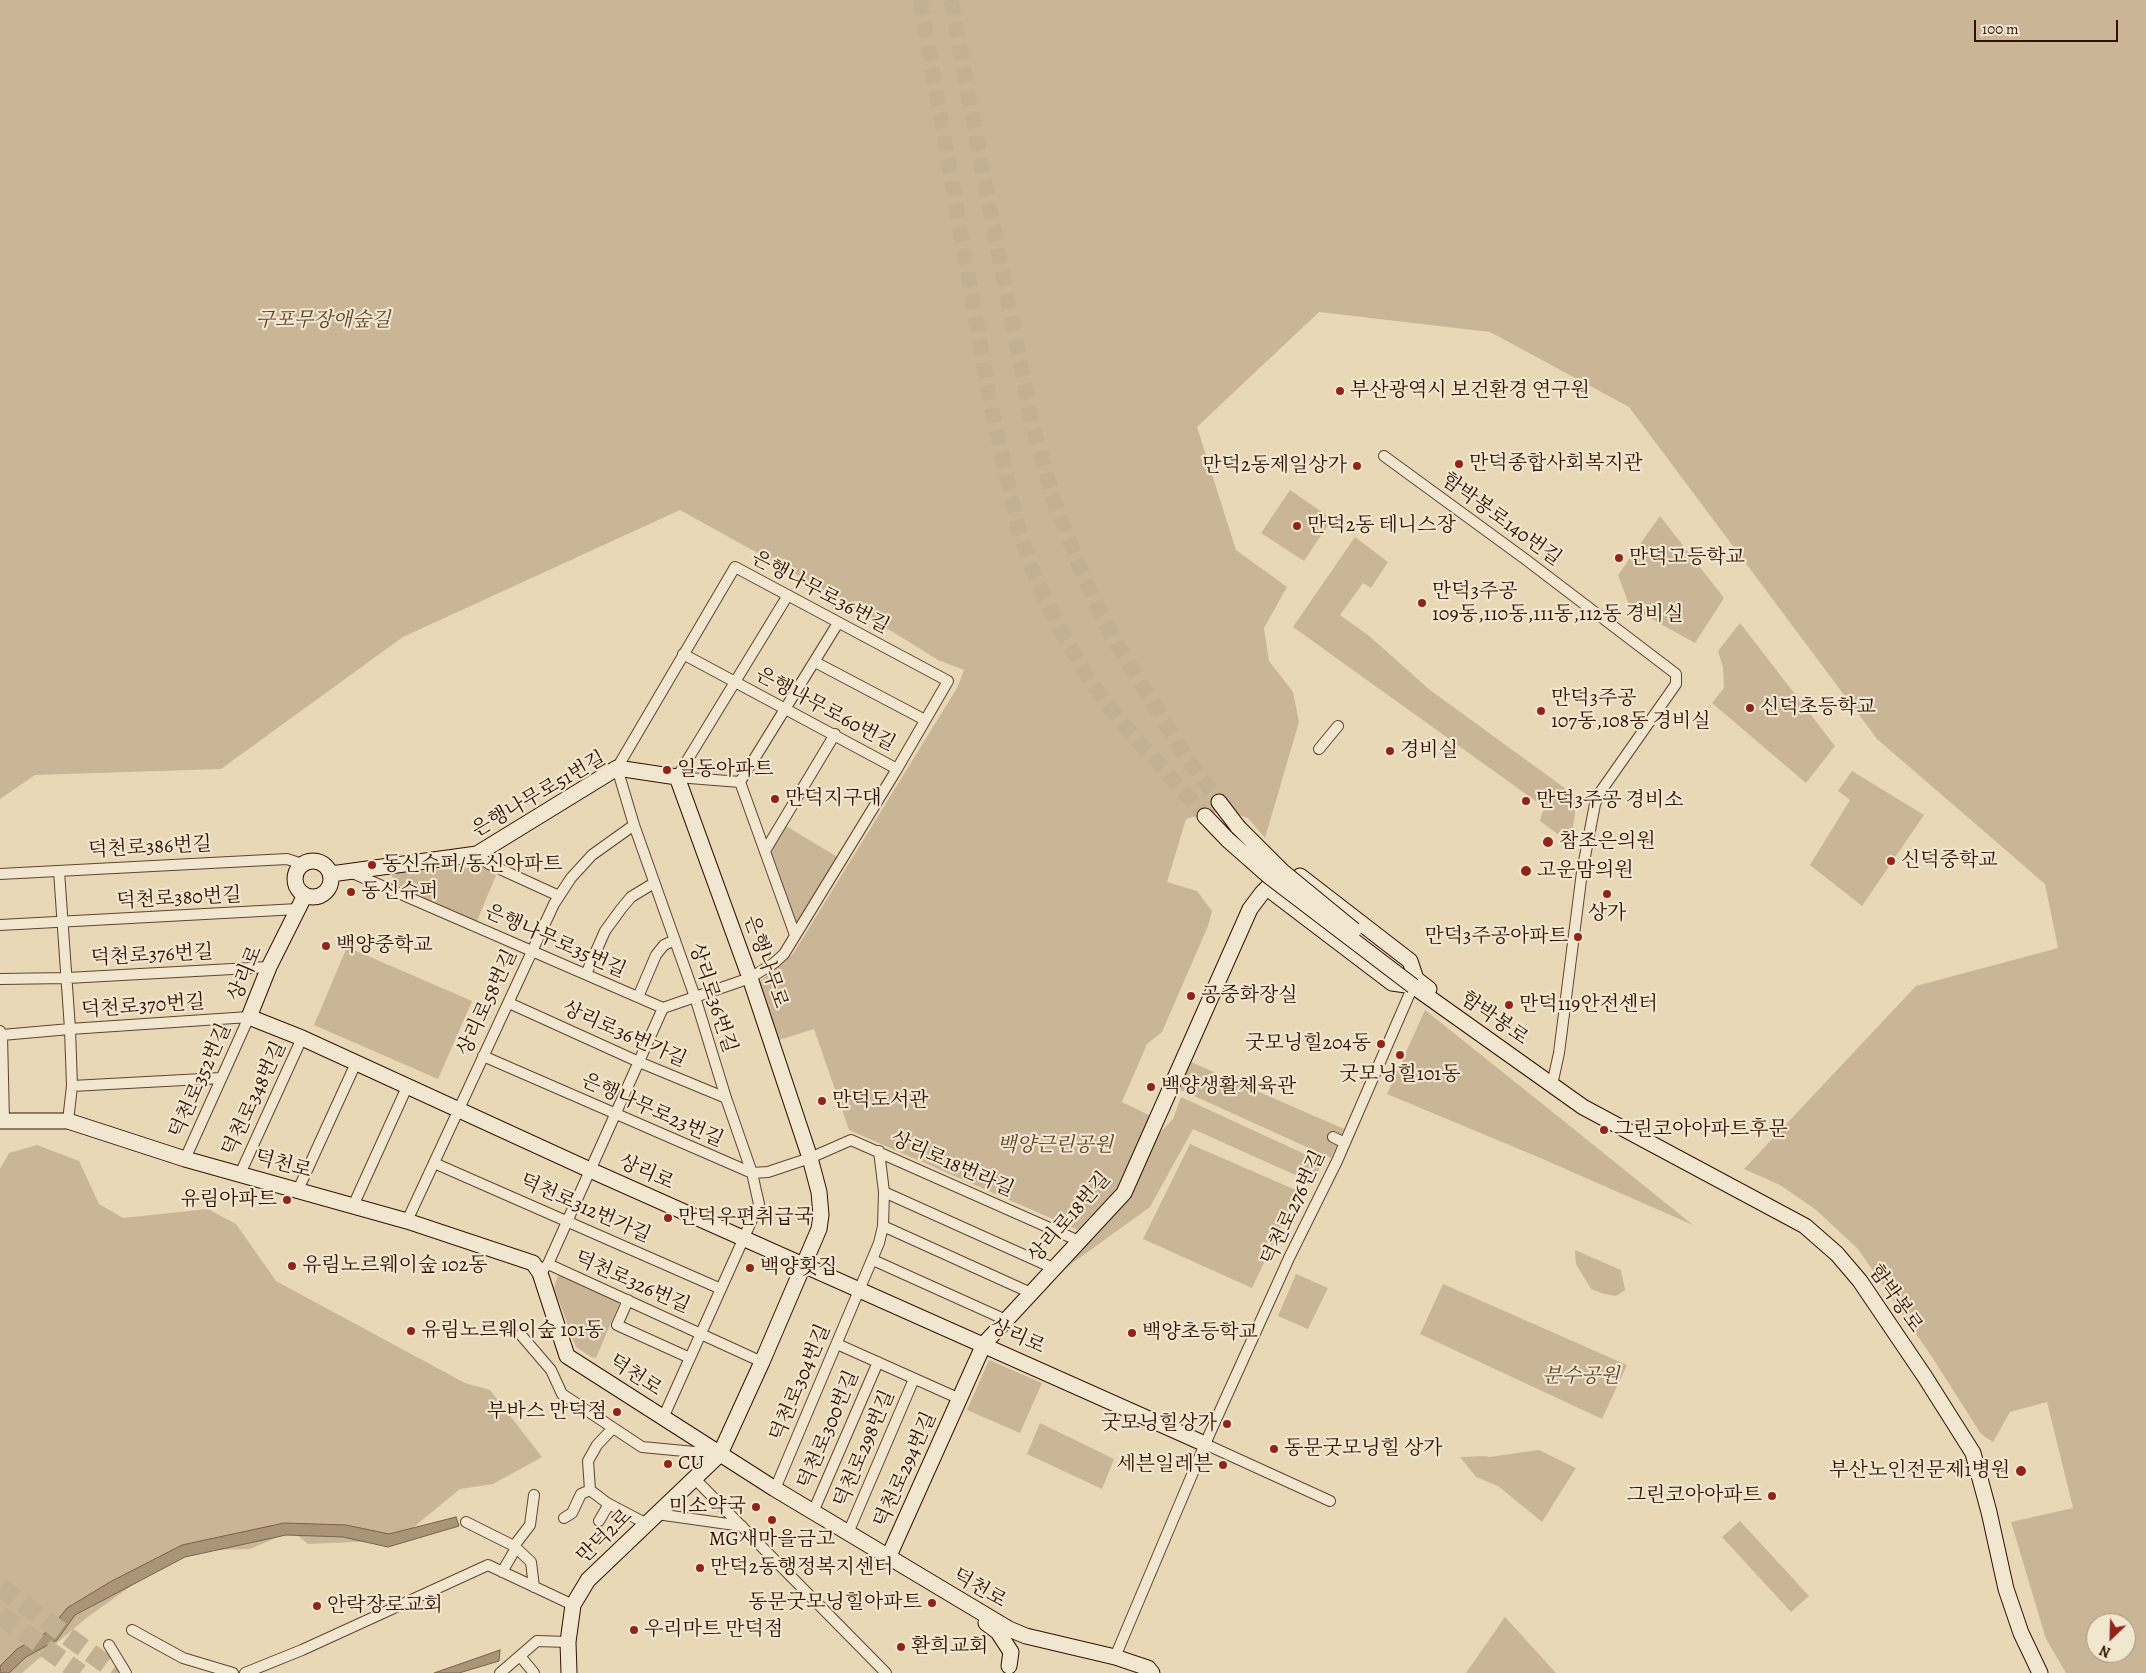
<!DOCTYPE html>
<html>
<head>
<meta charset="utf-8">
<style>
	body { margin:0 }
	#map { position:relative; width:2146px; height:1673px; overflow:hidden; background:#e9d8b6; font-family:Alegreya,serif }
	canvas { display:block }
	.north { position:absolute; left:2086px; top:1613px; width:50px; height:50px; box-sizing:border-box; background:#f1e6d0; border:1px solid #a4917d; border-radius:50%; rotate:204deg; font-size:14px; font-weight:700; line-height:20px; text-align:center; color:#311200 }
	.north::after { content:''; display:block; margin:auto; width:18px; height:22px; background:#8f2418; clip-path:polygon(50% 0,100% 100%,50% 72%,0 100%) }
	.scale { position:absolute; left:1974px; top:20px; width:144px; height:22px; box-sizing:border-box; border:2px solid #311200; border-top:0; padding-left:6px; font-size:15px; line-height:18px; white-space:nowrap; color:#311200; -webkit-text-stroke:4px #f1e6d0; paint-order:stroke }
</style>
</head>
<body>
<div id="map">
<canvas width="2146" height="1673"></canvas>
<div class="north">N</div>
<div class="scale">100 m</div>
</div>
<script>
const ctx = document.querySelector('canvas').getContext('2d');
ctx.lineJoin = 'round';
function paint(path, color) { ctx.fillStyle = color; ctx.fill(path, 'evenodd'); }
const toPath = rows => new Path2D(rows.map(r => 'M' + r).join(''));
function strokePath(path, color, width, dash) { ctx.strokeStyle = color; ctx.lineWidth = width; ctx.lineCap = dash ? 'butt' : 'round'; ctx.setLineDash(dash || []); ctx.stroke(path); }
function write(font, color, halo, rows, align = 'center') {
  ctx.font = font + ' Alegreya,"Noto Serif KR",serif'; ctx.lineWidth = 4.5; ctx.setLineDash([]); ctx.textBaseline = 'middle'; ctx.strokeStyle = halo; ctx.fillStyle = color; for (const [text, x, y, turn = 0] of rows) {
    ctx.save(); ctx.translate(x, y); ctx.rotate((+turn || 0) * Math.PI / 180); ctx.textAlign = isNaN(turn) ? turn : align; if (halo) ctx.strokeText(text, 0, 0); ctx.fillText(text, 0, 0); ctx.restore();
  }
}
paint(toPath([
	[0,0,2146,0,2146,1673,2066,1673,2046,1639,2011,1522,2073,1508,2047,1402,2010,1412,1993,1442,1981,1434,1932,1357,1858,1249,1815,1209,1780,1185,1744,1169,1916,986,2058,948,2045,884,1877,739,1629,407,1490,332,1319,312,1197,427,1236,550,1287,587,1264,628,1269,661,1293,692,1299,722,1265,838,1248,818,1228,812,1205,813,1186,819,1167,882,1197,891,1212,911,1208,926,1162,1032,1147,1044,1122,1102,1151,1116,1117,1188,1078,1230,849,1130,814,1029,776,1041,757,984,793,954,957,688,964,670,938,660,835,596,680,510,403,637,221,769,35,775,0,799],
	[2096,1623,2126,1623,2126,1653,2096,1653],
	[1290,490,1332,519,1304,561,1261,533],
	[1660,516,1724,598,1695,643,1630,607,1618,575],
	[1355,537,1388,562,1371,588,1363,583,1340,615,1368,635,1430,690,1577,797,1571,844,1540,821,1544,807,1293,627],
	[1740,623,1835,746,1806,783,1712,703,1724,688,1723,667,1718,651],
	[1852,771,1924,815,1862,906,1810,865,1850,800,1838,791],
	[786,826,839,858,797,922,792,919,770,854],
	[483,867,497,873,477,921,393,885,392,873],
	[347,947,472,1001,438,1079,314,1025],
	[1425,1010,1565,1122,1693,1225,1538,1157,1387,1094],
	[1184,1059,1344,1129,1331,1158,1172,1086],
	[1181,1097,1322,1162,1313,1183,1193,1129,1150,1207,1060,1272,1129,1200,1159,1134,1173,1119],
	[1190,1144,1298,1191,1252,1288,1143,1239],
	[37,1145,79,1161,99,1204,123,1218,208,1209,236,1224,276,1281,465,1383,490,1390,542,1457,493,1484,460,1489,398,1540,308,1544,292,1531,250,1549,180,1551,85,1619,22,1673,0,1673,0,1169,9,1153],
	[1575,1250,1621,1270,1625,1290,1616,1296,1604,1294,1591,1289,1576,1264],
	[564,1274,621,1299,596,1358,591,1357,576,1347,554,1288,558,1275],
	[1296,1274,1328,1288,1308,1329,1278,1316],
	[1443,1284,1627,1365,1602,1419,1420,1334],
	[989,1360,1042,1383,1020,1433,967,1410],
	[1040,1423,1114,1459,1102,1489,1027,1454],
	[1539,1450,1576,1468,1542,1522,1498,1486,1476,1477,1460,1457,1485,1456,1489,1457],
	[1740,1521,1809,1596,1791,1612,1722,1537],
	[1505,1617,1556,1673,1466,1673]
]), '#cab697');
const water = toPath([
	[456,1517,459,1526,388,1547,343,1537,286,1535,185,1557,75,1615,57,1640,26,1657,9,1673,0,1673,0,1666,17,1649,49,1631,67,1608,110,1582,182,1545,284,1523,346,1525,389,1534,456,1517],
	[500,1650,499,1661,459,1673,434,1673,500,1650]
]);
paint(water, '#aa9578');
strokePath(water, '#7a6148', 1);
strokePath(toPath([
	[920,0,991,406,1018,528,1035,577,1062,633,1092,684,1123,724,1205,816],
	[951,0,977,142,1032,423,1055,504,1083,576,1113,638,1186,757,1219,802]
]), '#c4b092', 15, [15, 8]);
strokePath(toPath([
	[0,1587,118,1673],
	[0,1615,80,1673]
]), '#c4b092', 19, [19, 9]);
const street = toPath([
	[1384,456,1525,559,1676,674,1676,684,1601,791,1595,804,1582,872,1559,1053,1552,1085],
	[683,654,897,769],
	[815,662,925,720],
	[1319,749,1338,726],
	[740,782,677,777,788,595],
	[740,782,838,623],
	[740,782,795,935],
	[765,851,835,734],
	[477,854,489,864,559,896],
	[59,871,70,1029,72,1086,68,1121],
	[350,872,663,1008,695,997,750,978,774,963,784,954,897,769,948,681,735,567,617,768,634,825,695,997,726,1098,752,1173,759,1204,663,1418],
	[0,874,287,859,302,864],
	[0,925,298,909],
	[586,974,605,931,621,909,631,897,654,883],
	[0,979,67,978,269,967],
	[638,997,656,955,664,945,675,940],
	[509,1003,639,1062,726,1098],
	[0,1031,2,1035,4,1121],
	[0,1037,2,1035,70,1029,249,1017,185,1159],
	[483,1056,752,1173,768,1172,810,1158,851,1140,1079,1241],
	[72,1086,221,1078],
	[1333,1137,1345,1143],
	[434,1163,721,1289],
	[240,1174,302,1038],
	[298,1190,356,1063],
	[884,1192,1053,1268],
	[353,1206,407,1087],
	[407,1221,554,904,571,878,592,855,634,825],
	[883,1226,1031,1293],
	[873,1260,1006,1320],
	[548,1264,762,1362],
	[540,1273,548,1264,663,1008],
	[628,1300,617,1325,690,1358],
	[521,1335,551,1370,562,1394,642,1447,716,1454],
	[837,1344,960,1399],
	[613,1428,597,1445,588,1461,590,1490,607,1503,647,1524],
	[1205,1444,1330,1501],
	[694,1478,886,1673],
	[775,1489,879,1243,883,1226,884,1192,879,1151],
	[813,1512,878,1362],
	[657,1514,742,1526],
	[564,1518,572,1513,581,1494,590,1490],
	[599,1521,609,1504],
	[466,1522,514,1546,531,1562,534,1587],
	[848,1533,914,1379],
	[514,1546,530,1525,534,1495],
	[502,1572,516,1548],
	[132,1630,183,1658,233,1673],
	[109,1645,126,1673],
	[520,1656,534,1673],
	[1115,1657,1205,1444,1289,1258,1337,1161,1413,986],
	[245,1673,302,1650,488,1565,573,1605],
	[500,1673,537,1641,568,1642]
]);
const secondary = toPath([
	[1219,802,1238,827],
	[1205,816,1228,840],
	'295 879a18 18 0 1 1 36 0a18 18 0 1 1-36 0Z',
	[331,874,477,854,617,768,677,777,750,978,810,1158,819,1192,821,1215,819,1229,762,1362,720,1454,588,1580,573,1605,568,1642,569,1673],
	[1300,876,1410,961,1416,979,1429,989],
	[1267,888,1392,983,1413,986,1583,1107,1805,1226,1837,1254,1860,1281,1925,1377,1973,1453,1989,1512,2006,1589,2021,1633,2040,1673],
	[305,895,269,967,249,1017,302,1038,590,1170,1205,1444],
	[0,1121,68,1121,185,1159,407,1221,533,1263,540,1273,567,1356,775,1489,1009,1629,1026,1636,1115,1657,1148,1668,1152,1673],
	[888,1558,984,1344,1124,1193,1250,909,1262,893,1273,882],
	[986,1623,998,1632,1011,1652,1009,1666]
]);
strokePath(street, '#5f442e', 12);
strokePath(secondary, '#311200', 17);
strokePath(street, '#f1e6d0', 10);
strokePath(secondary, '#f1e6d0', 15);
const secondaryBridge = toPath([
	[1238,827,1282,871,1354,930],
	[1228,840,1270,877,1413,986]
]);
strokePath(secondaryBridge, '#311200', 17, []);
strokePath(secondaryBridge, '#f1e6d0', 15);
for (const [x, y, r, color] of [
	[1340,391,5,"#8f2418"],
	[1459,464,5,"#8f2418"],
	[1357,466,5,"#8f2418"],
	[1297,526,5,"#8f2418"],
	[1619,558,5,"#8f2418"],
	[1422,603,5,"#8f2418"],
	[1750,708,5,"#8f2418"],
	[1541,711,5,"#8f2418"],
	[1390,751,5,"#8f2418"],
	[667,770,5,"#8f2418"],
	[775,799,5,"#8f2418"],
	[1526,801,5,"#8f2418"],
	[1548,842,6,"#8f2418"],
	[1891,861,5,"#8f2418"],
	[372,865,5,"#8f2418"],
	[1526,871,6,"#8f2418"],
	[351,892,5,"#8f2418"],
	[1607,894,5,"#8f2418"],
	[1578,937,5,"#8f2418"],
	[326,946,5,"#8f2418"],
	[1191,996,5,"#8f2418"],
	[1509,1005,5,"#8f2418"],
	[1381,1044,5,"#8f2418"],
	[1400,1055,5,"#8f2418"],
	[1151,1087,5,"#8f2418"],
	[822,1101,5,"#8f2418"],
	[1604,1130,5,"#8f2418"],
	[287,1200,5,"#8f2418"],
	[668,1218,5,"#8f2418"],
	[292,1266,5,"#8f2418"],
	[750,1268,5,"#8f2418"],
	[411,1331,5,"#8f2418"],
	[1132,1333,5,"#8f2418"],
	[617,1412,5,"#8f2418"],
	[1227,1424,5,"#8f2418"],
	[1274,1449,5,"#8f2418"],
	[668,1464,5,"#8f2418"],
	[1223,1465,5,"#8f2418"],
	[2021,1471,6,"#8f2418"],
	[1772,1496,5,"#8f2418"],
	[756,1507,5,"#8f2418"],
	[772,1520,5,"#8f2418"],
	[700,1568,5,"#8f2418"],
	[932,1603,5,"#8f2418"],
	[317,1606,5,"#8f2418"],
	[634,1630,5,"#8f2418"],
	[901,1647,5,"#8f2418"]
]) { const dot = new Path2D(); dot.arc(x, y, r, 0, 2 * Math.PI); ctx.fillStyle = color; ctx.fill(dot); strokePath(dot, '#f1e6d0', 2); }
write('italic 20px', '#5f432d', '#f1e6d0', [
	["구포무장애숲길",323,321],
	["백양근린공원",1055,1146],
	["분수공원",1581,1377]
]);
write('20px', '#311200', '#f1e6d0', [
	["부산광역시 보건환경 연구원",1350,391],
	["만덕종합사회복지관",1469,464],
	["만덕2동제일상가",1347,466,"right"],
	["만덕2동 테니스장",1307,526],
	["만덕고등학교",1629,558],
	["만덕3주공",1432,592],
	["109동,110동,111동,112동 경비실",1432,615],
	["만덕3주공",1551,699],
	["107동,108동 경비실",1551,722],
	["신덕초등학교",1760,708],
	["경비실",1400,751],
	["일동아파트",677,770],
	["만덕지구대",785,799],
	["만덕3주공 경비소",1536,801],
	["참조은의원",1559,842],
	["신덕중학교",1901,861],
	["동신슈퍼/동신아파트",382,865],
	["고운맘의원",1537,871],
	["동신슈퍼",361,892],
	["상가",1607,914,"center"],
	["만덕3주공아파트",1568,937,"right"],
	["백양중학교",336,946],
	["공중화장실",1201,996],
	["만덕119안전센터",1519,1005],
	["굿모닝힐204동",1371,1044,"right"],
	["굿모닝힐101동",1400,1075,"center"],
	["백양생활체육관",1161,1087],
	["만덕도서관",832,1101],
	["그린코아아파트후문",1614,1130],
	["유림아파트",277,1200,"right"],
	["만덕우편취급국",678,1218],
	["유림노르웨이숲 102동",302,1266],
	["백양횟집",760,1268],
	["유림노르웨이숲 101동",421,1331],
	["백양초등학교",1142,1333],
	["부바스 만덕점",607,1412,"right"],
	["굿모닝힐상가",1217,1424,"right"],
	["동문굿모닝힐 상가",1284,1449],
	["CU",678,1464],
	["세븐일레븐",1213,1465,"right"],
	["부산노인전문제1병원",2010,1471,"right"],
	["그린코아아파트",1762,1496,"right"],
	["미소약국",746,1507,"right"],
	["MG새마을금고",772,1540,"center"],
	["만덕2동행정복지센터",710,1568],
	["동문굿모닝힐아파트",922,1603,"right"],
	["안락장로교회",327,1606],
	["우리마트 만덕점",644,1630],
	["환희교회",911,1647]
], 'left');
write('20px', '#311200', '#f1e6d0', [
	["함박봉로140번길",1501,520,36],
	["은행나무로36번길",820,593,28],
	["은행나무로60번길",825,710,28],
	["은행나무로51번길",539,795,-30],
	["덕천로386번길",150,848,-3],
	["덕천로380번길",179,899,-3],
	["은행나무로35번길",555,942,24],
	["덕천로376번길",152,956,-3],
	["은행나무로",765,962,71],
	["상리로",246,974,-67],
	["상리로36번길",712,998,72],
	["상리로58번길",488,1003,-65],
	["덕천로370번길",143,1007,-4],
	["함박봉로",1494,1019,35],
	["상리로36번가길",624,1035,24],
	["덕천로352번길",201,1081,-66],
	["덕천로348번길",255,1099,-65],
	["은행나무로23번길",652,1111,24],
	["덕천로",283,1165,15],
	["상리로18번라길",952,1165,24],
	["상리로",646,1173,24],
	["덕천로276번길",1294,1208,-65],
	["덕천로312번가길",585,1209,24],
	["상리로18번길",1070,1218,-49],
	["덕천로326번길",632,1283,24],
	["함박봉로",1895,1299,55],
	["상리로",1017,1337,24],
	["덕천로",635,1376,33],
	["덕천로304번길",801,1383,-67],
	["덕천로300번길",829,1430,-67],
	["덕천로298번길",865,1449,-67],
	["덕천로294번길",906,1470,-66],
	["만덕2로",605,1537,-44],
	["덕천로",979,1589,30]
]);
</script>
</body>
</html>
